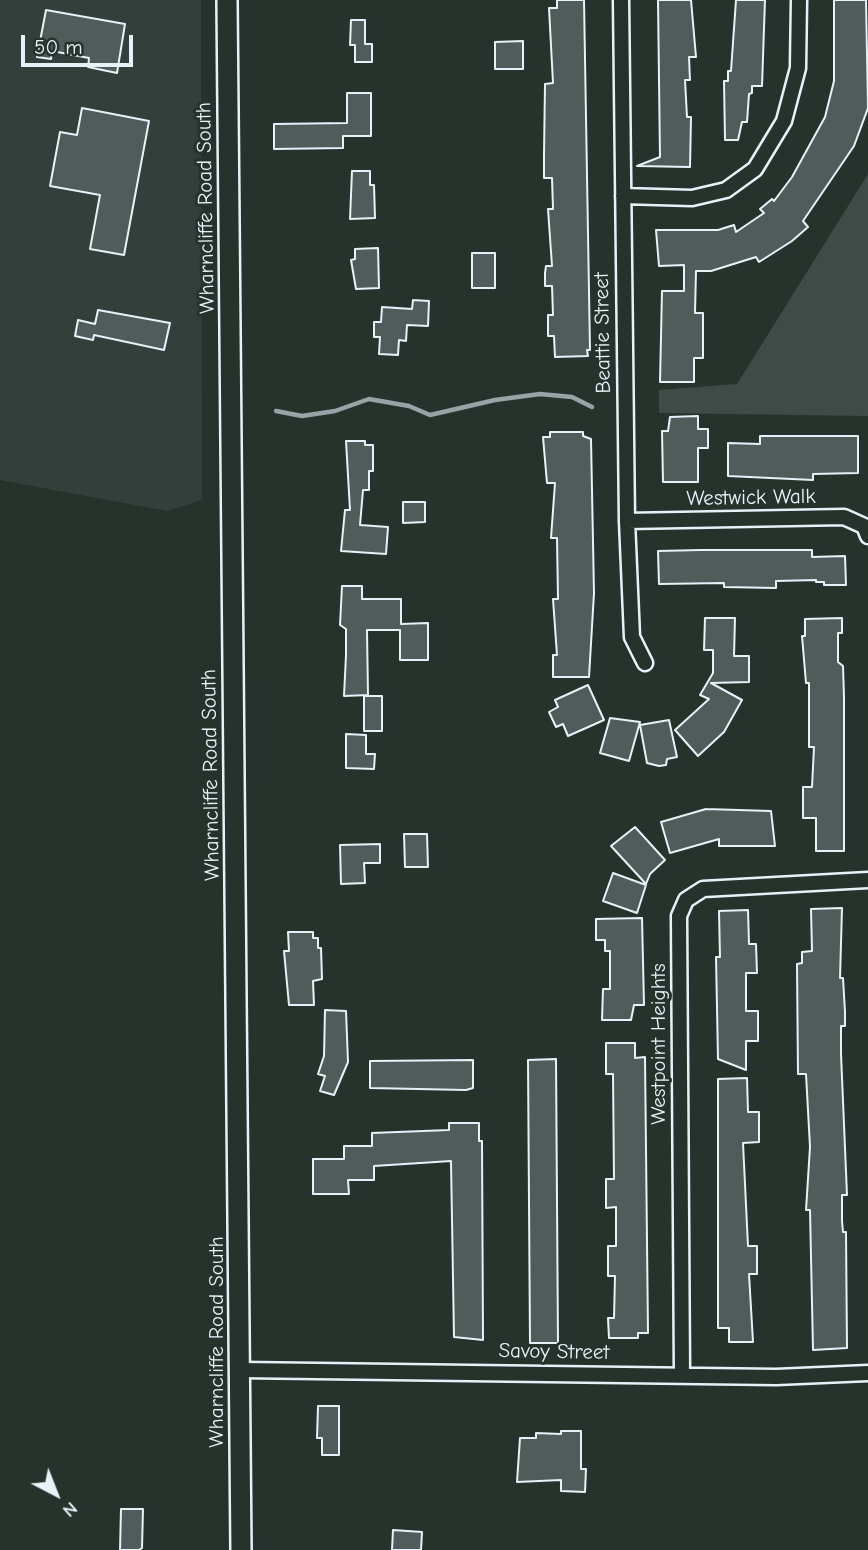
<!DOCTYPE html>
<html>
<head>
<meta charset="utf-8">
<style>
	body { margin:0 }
	#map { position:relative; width:868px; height:1550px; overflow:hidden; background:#26332d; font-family:"Comic Neue",sans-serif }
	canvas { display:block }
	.north { position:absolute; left:21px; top:1459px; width:70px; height:70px; -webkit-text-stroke:5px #26332d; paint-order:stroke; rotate:138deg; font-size:19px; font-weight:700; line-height:28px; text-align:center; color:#e8f1f8 }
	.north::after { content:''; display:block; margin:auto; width:24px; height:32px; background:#e8f1f8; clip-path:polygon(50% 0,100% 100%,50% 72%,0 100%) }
	.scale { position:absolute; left:21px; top:35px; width:112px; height:32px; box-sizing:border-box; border:4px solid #e8f1f8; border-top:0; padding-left:9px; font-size:21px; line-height:24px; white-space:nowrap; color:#e8f1f8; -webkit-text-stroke:5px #26332d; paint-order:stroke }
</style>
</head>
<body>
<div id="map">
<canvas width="868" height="1550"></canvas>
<div class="north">N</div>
<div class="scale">50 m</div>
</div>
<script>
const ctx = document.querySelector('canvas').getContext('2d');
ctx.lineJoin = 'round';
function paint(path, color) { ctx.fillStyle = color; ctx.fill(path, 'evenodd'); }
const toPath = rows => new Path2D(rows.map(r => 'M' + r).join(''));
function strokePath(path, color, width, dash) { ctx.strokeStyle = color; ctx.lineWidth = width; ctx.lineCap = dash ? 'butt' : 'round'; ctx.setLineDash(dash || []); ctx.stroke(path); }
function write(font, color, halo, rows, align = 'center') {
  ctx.font = font + ' "Comic Neue",sans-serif'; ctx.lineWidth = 6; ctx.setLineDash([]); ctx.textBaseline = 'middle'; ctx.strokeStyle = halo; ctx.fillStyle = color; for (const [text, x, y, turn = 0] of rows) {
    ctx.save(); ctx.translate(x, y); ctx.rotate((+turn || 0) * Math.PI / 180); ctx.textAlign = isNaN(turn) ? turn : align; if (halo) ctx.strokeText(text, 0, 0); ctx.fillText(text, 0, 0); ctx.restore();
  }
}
paint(toPath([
	[0,0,201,0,202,500,167,511,0,480]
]), '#333f3a');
paint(toPath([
	[868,174,868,416,659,413,659,390,737,384]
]), '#3e4b47');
strokePath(toPath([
	[276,411,302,416,335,411,369,399,409,406,430,415,495,400,540,394,572,397,592,407]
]), '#98a3a5', 4.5);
const building = toPath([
	[557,0,584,0,590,350,587,350,588,356,555,357,554,336,548,336,548,315,553,315,552,286,545,286,545,273,546,266,552,266,548,209,553,209,552,178,544,178,544,154,545,84,553,83,549,8,557,8,557,0],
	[658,0,691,0,696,57,689,57,690,80,685,80,687,117,691,117,690,167,637,166,660,157,658,0],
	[736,0,765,0,762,86,752,86,752,93,749,94,747,122,742,122,738,140,725,140,724,81,728,81,728,71,731,71,736,0],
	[834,0,866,0,868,108,854,146,803,221,808,227,792,241,759,262,756,257,711,271,696,271,695,313,703,313,703,358,694,358,694,382,660,382,662,291,684,291,684,265,659,266,656,230,718,230,734,225,736,232,764,213,760,209,772,199,774,201,792,177,825,117,834,81,834,0],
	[46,10,125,24,117,73,88,67,89,58,52,51,51,59,37,57,46,10],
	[351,20,365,20,365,44,372,44,372,62,355,62,355,45,350,45,351,20],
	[523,41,523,69,495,69,495,42,523,41],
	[347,93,371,93,371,136,343,136,343,148,274,149,274,124,347,123,347,93],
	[82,108,149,121,124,255,90,249,100,195,50,186,60,132,77,135,82,108],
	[352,171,370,171,370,185,374,185,375,218,350,219,352,171],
	[378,248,379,288,356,289,351,260,355,259,355,249,378,248],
	[472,253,495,253,495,288,472,288,472,253],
	[413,300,429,301,428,326,407,325,406,341,399,340,398,355,379,354,380,337,374,337,374,322,381,322,382,307,412,309,413,300],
	[98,310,170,323,164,350,94,335,93,340,75,336,78,320,95,324,98,310],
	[698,416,698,429,708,429,708,448,698,448,698,482,663,482,662,431,668,431,670,417,698,416],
	[550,432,583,432,583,436,591,439,594,593,589,677,553,677,553,655,557,655,553,599,558,599,557,538,551,538,555,483,547,483,543,437,550,437,550,432],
	[760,436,858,436,858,473,813,474,813,480,728,476,728,443,760,444,760,436],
	[346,441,365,441,365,445,373,445,373,471,369,471,369,490,363,490,360,525,388,527,386,554,341,551,345,510,350,510,346,441],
	[403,502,425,502,425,522,403,523,403,502],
	[701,550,812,550,812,557,845,556,846,585,824,585,824,582,816,582,816,580,776,581,776,588,724,587,724,583,659,584,658,551,701,550],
	[342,586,362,586,362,599,401,599,401,624,428,623,428,660,400,660,400,630,367,630,368,695,344,696,346,655,346,629,340,625,342,586],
	[705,618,735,618,734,656,749,656,749,682,711,683,742,700,724,732,698,756,675,730,709,699,700,695,713,673,713,650,704,650,705,618],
	[842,618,842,633,838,633,838,662,843,666,844,697,844,851,816,851,816,818,803,818,803,787,812,787,814,747,809,747,809,683,806,683,802,636,805,636,805,619,842,618],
	[588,685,604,720,568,736,563,724,556,727,549,712,558,707,555,700,588,685],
	[364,696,382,696,382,731,364,731,364,696],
	[610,718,640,722,629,761,600,753,610,718],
	[669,720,677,757,667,759,666,765,659,766,647,763,640,725,669,720],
	[346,734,366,735,366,754,375,754,374,769,346,768,346,734],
	[706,809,771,811,775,846,719,846,719,839,670,853,661,822,706,809],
	[635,827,665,860,650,874,646,884,611,846,635,827],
	[404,834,427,834,428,867,405,867,404,834],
	[380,844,380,863,364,863,365,883,341,884,340,845,380,844],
	[613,873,646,885,637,913,603,901,613,873],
	[842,908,840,978,843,978,845,1012,845,1026,841,1026,841,1054,847,1195,842,1195,842,1221,843,1232,846,1232,847,1348,813,1350,810,1210,806,1210,810,1147,806,1074,798,1074,797,964,802,963,802,952,812,951,811,909,842,908],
	[748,910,749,944,756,944,757,973,746,973,746,1011,758,1011,758,1041,746,1041,746,1070,718,1059,716,957,720,957,719,911,748,910],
	[642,918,644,1005,634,1005,631,1020,602,1020,603,989,610,989,610,951,605,951,605,940,596,940,596,919,642,918],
	[288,932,313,932,313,938,318,938,318,948,321,948,322,979,313,981,314,1005,289,1005,284,951,289,951,288,932],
	[325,1010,346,1011,348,1062,334,1095,320,1091,325,1076,318,1074,324,1056,325,1010],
	[606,1043,635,1043,635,1058,645,1057,648,1333,638,1333,638,1338,609,1338,608,1318,614,1318,615,1276,608,1276,608,1246,616,1246,616,1207,606,1208,606,1179,614,1179,613,1074,606,1074,606,1043],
	[556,1059,558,1343,530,1343,528,1060,556,1059],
	[473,1060,473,1088,466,1090,370,1088,370,1061,473,1060],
	[747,1078,748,1112,759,1112,759,1142,743,1143,748,1246,757,1246,757,1274,749,1274,753,1342,729,1342,729,1328,718,1328,718,1079,747,1078],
	[449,1123,479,1123,479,1141,482,1141,483,1340,454,1337,451,1161,374,1166,374,1180,348,1180,349,1194,313,1194,313,1159,344,1159,344,1146,372,1146,372,1133,449,1130,449,1123],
	[318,1406,339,1406,339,1455,322,1455,322,1438,317,1438,318,1406],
	[561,1431,581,1431,581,1469,586,1469,585,1492,561,1491,561,1480,517,1482,520,1438,536,1438,536,1433,561,1434,561,1431],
	[121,1509,143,1509,142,1548,139,1550,120,1550,121,1509],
	[393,1530,422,1532,421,1550,392,1550,393,1530]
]);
paint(building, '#505c59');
strokePath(building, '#e8f1f8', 2);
const street = toPath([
	[621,0,627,521,632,637,645,663],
	[623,196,692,198,726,190,755,169,784,121,798,68,799,0],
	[627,521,844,517,864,526,868,536],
	[240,1370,776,1377,868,1373],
	[682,1375,679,916,686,900,703,889,868,880]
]);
const secondary = toPath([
	[227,0,241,1550]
]);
strokePath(street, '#e8f1f8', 19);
strokePath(secondary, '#e8f1f8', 24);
strokePath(street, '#26332d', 14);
strokePath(secondary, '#26332d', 19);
write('21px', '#e8f1f8', '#26332d', [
	["Wharncliffe Road South",206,208,-91],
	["Beattie Street",603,333,-91],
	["Westwick Walk",751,498,-1],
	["Wharncliffe Road South",211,775,-91],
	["Westpoint Heights",659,1044,-90],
	["Wharncliffe Road South",217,1342,-90],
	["Savoy Street",554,1352,1]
]);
</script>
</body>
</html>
